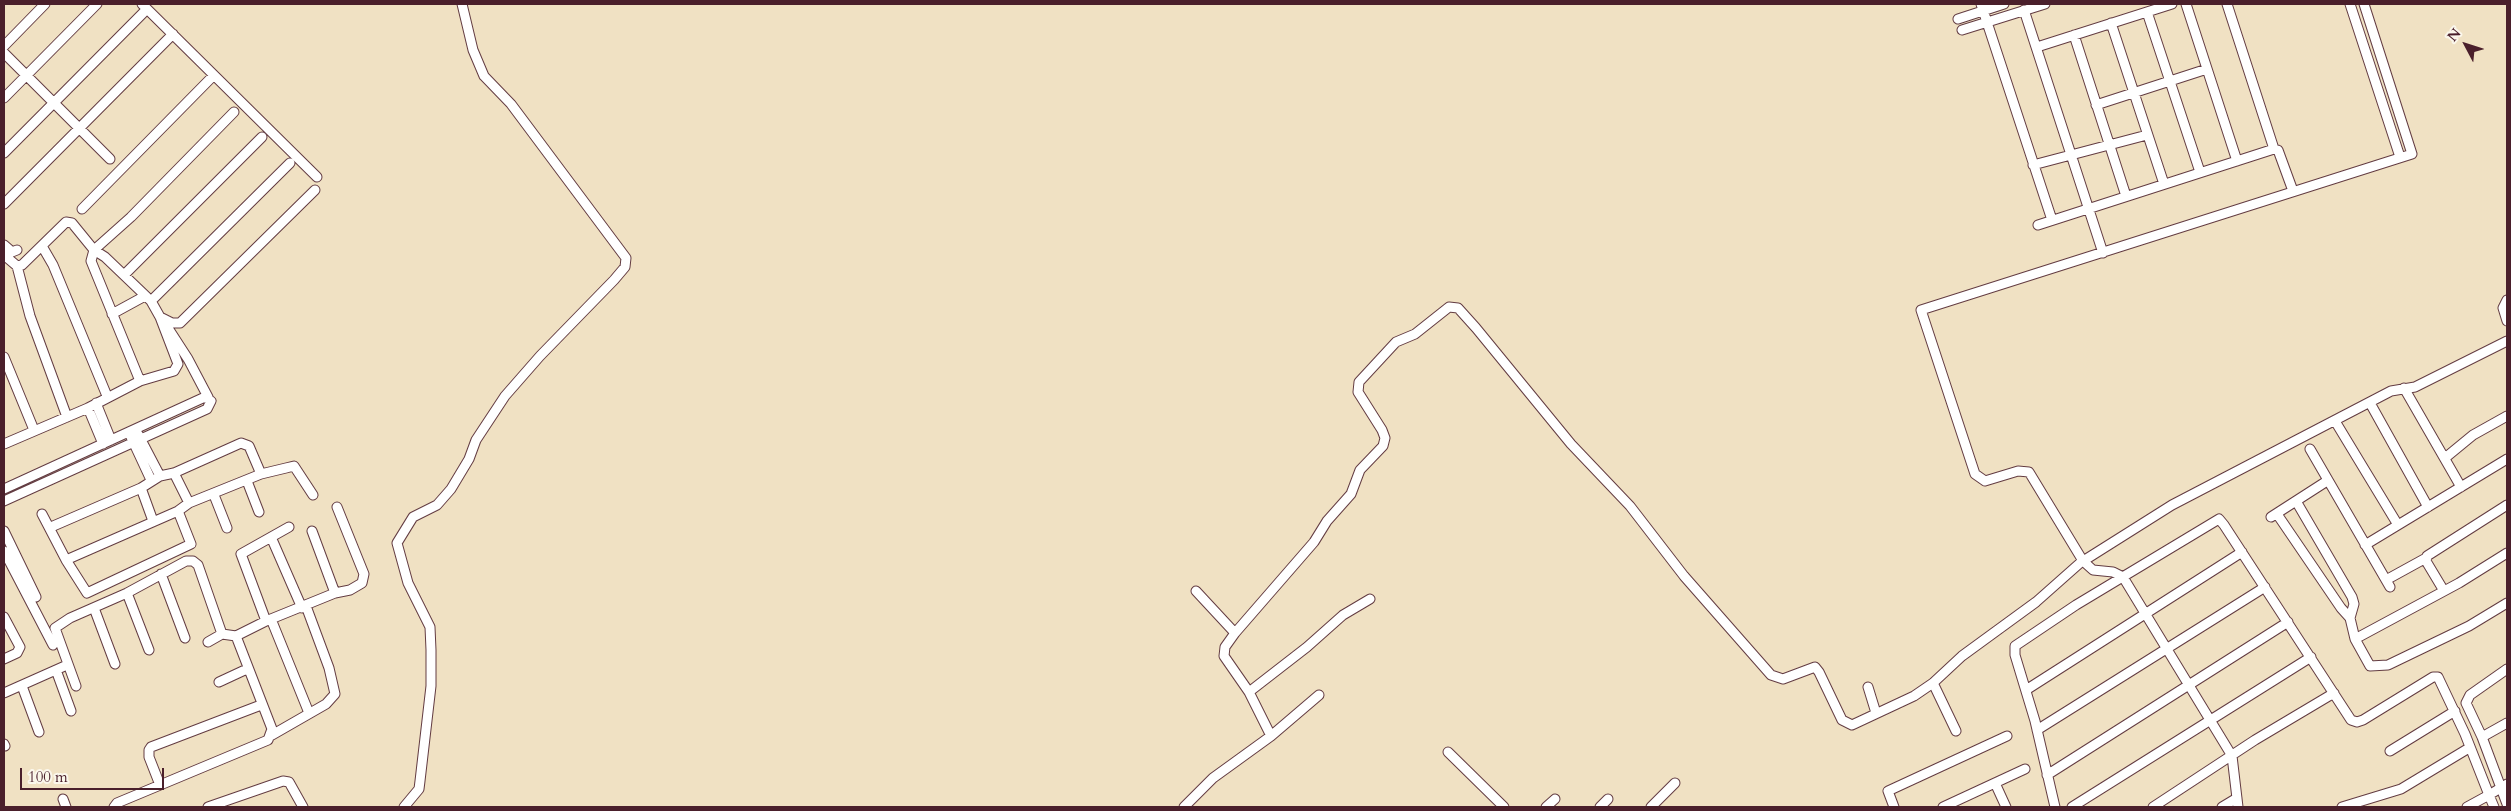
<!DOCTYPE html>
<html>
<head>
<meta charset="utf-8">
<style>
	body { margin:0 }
	#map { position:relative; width:2511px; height:811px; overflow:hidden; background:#f0e1c3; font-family:Cardo,serif }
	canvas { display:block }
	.frame { position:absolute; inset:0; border:5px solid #4a1f2b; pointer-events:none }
	.north { position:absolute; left:2441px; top:20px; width:50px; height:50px; -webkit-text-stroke:4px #fbf7ec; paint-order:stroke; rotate:310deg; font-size:14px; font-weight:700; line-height:20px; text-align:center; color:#4a1f2b }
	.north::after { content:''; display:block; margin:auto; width:18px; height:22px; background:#4a1f2b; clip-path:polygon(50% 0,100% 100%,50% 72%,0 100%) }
	.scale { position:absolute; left:20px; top:768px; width:144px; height:22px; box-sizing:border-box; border:2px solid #4a1f2b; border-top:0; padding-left:6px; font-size:15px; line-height:18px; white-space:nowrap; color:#4a1f2b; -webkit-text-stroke:4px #fbf7ec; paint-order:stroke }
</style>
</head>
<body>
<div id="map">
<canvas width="2511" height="811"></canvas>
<div class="frame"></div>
<div class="north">N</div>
<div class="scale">100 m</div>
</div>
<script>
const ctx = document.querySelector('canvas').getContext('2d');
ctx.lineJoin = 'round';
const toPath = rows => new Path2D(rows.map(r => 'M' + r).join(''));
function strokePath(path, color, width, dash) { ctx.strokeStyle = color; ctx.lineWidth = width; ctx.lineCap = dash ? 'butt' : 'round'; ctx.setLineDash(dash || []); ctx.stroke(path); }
const minor = toPath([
	[142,4,317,177],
	[1981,4,2052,220],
	[2186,4,2237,161],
	[2227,4,2274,149],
	[2350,4,2400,157],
	[2024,10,2103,253],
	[2147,12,2200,172],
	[1958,19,2004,4],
	[2111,23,2164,184],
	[1962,30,2045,4],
	[2074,35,2126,196],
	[4,46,45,4],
	[2037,47,2172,4],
	[4,53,110,159],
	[4,98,97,4],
	[2096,105,2207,69],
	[4,153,147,9],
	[2033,165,2147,135],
	[4,204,173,34],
	[82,209,214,75],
	[2038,225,2274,149,2278,150,2293,191],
	[4,245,12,252,17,250],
	[42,246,53,265,107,396],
	[4,255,17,266,22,265,66,222,72,223,94,250,105,257,151,301,160,317,178,364,174,371,140,381,88,408,4,444],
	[17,266,30,316,67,417],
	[124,275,262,137],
	[2507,300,2503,308,2507,321],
	[151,301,290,163],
	[112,314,145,296],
	[160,317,172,323,180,323,315,190],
	[166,325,188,359,208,397],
	[4,357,34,430],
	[140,381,91,261,94,250,131,217,234,112],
	[2404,388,2461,487],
	[96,403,111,440],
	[2370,403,2428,507],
	[88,408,103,444],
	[2335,421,2398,525],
	[138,434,160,476],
	[131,437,151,480],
	[2310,449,2390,587],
	[2445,458,2473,435,2507,416],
	[174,473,189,503],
	[247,481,259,512],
	[141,488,153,521],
	[4,489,205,397,211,401,207,409,4,501],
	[214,495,227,528],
	[2296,501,2352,597,2354,604,2350,618],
	[42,514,66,560,87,593,191,544,178,511],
	[2277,514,2341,608,2350,618,2355,639,2459,583,2507,553],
	[2271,517,2327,481],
	[51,527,141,488,160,476,174,473,241,443,249,446,261,474],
	[4,531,36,597],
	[312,531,335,593],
	[271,537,302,608],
	[2365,545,2507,459],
	[4,551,53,645],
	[66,560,178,511,189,503,261,474,286,468,294,466,313,495],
	[161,574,185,638],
	[2386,580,2426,558],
	[1196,591,1235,633],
	[2444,591,2426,561,2427,556,2507,505],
	[127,593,149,650],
	[94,608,115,664],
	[4,617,20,647,17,653,4,659],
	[271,619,309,713],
	[266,621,241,554,289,527],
	[2355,639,2370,666,2388,665,2469,626,2507,603],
	[208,642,222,634,236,636,266,621,335,593,350,590,362,583,364,574,337,507],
	[2507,669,2470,695,2466,703,2482,737,2507,804],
	[56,670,71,711],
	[219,682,247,669],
	[1933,683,1956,731],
	[22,686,39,732],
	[76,686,55,628,70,618,127,593,186,561,193,561,198,565,222,634],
	[1868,687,1876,713],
	[2026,690,2242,552],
	[1249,692,1307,647,1343,615,1370,599],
	[4,693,67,665],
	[2037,730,2265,587],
	[272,735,326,704,335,694,329,668,306,606],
	[1271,736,1249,692,1224,656,1225,647,1235,633,1314,542,1327,521,1351,494,1360,470,1383,446,1385,438,1382,430,1358,392,1359,382,1396,342,1415,334,1449,307,1458,308,1476,328,1571,444,1630,506,1684,576,1771,675,1783,679,1815,667,1819,672,1842,720,1852,725,1914,696,1933,683,1962,656,2036,602,2080,563,2172,505,2391,391,2415,387,2507,341],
	[2482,737,2507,723],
	[4,744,5,746],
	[2390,751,2455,711],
	[1448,752,1504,807],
	[2047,775,2288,622],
	[1995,783,2006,807],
	[160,785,149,757,149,750,151,747,261,705],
	[63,799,66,807],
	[114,807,117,803,268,740,272,729,236,636],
	[208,807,283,781,289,782,303,807],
	[404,807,419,789,420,781,431,686,431,650,430,627,408,583,397,543,413,517,437,505,451,489,469,459,476,440,505,396,540,356,614,280,625,267,626,258,511,104,484,76,473,50,462,4],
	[1184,807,1213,778,1271,736,1319,695],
	[1546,807,1555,799],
	[1600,807,1608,799],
	[1651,807,1675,783],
	[1894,807,1888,791,2007,736],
	[1943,807,2025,769],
	[2055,807,2035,721,2015,655,2015,646,2076,605,2219,519,2224,525,2351,720,2357,722,2363,720,2433,677,2438,677,2465,734,2489,795,2467,807],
	[2072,807,2311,657],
	[2153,807,2255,740,2334,693],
	[2222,807,2237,798],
	[2238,807,2232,756,2123,577,2113,572,2093,570,2083,561,2029,472,2018,471,1985,481,1975,474,1921,310,2412,154,2364,4],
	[2342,807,2401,789,2469,748],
	[2494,807,2489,795,2507,784]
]);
strokePath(minor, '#633c42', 11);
strokePath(minor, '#fff', 9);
</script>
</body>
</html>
